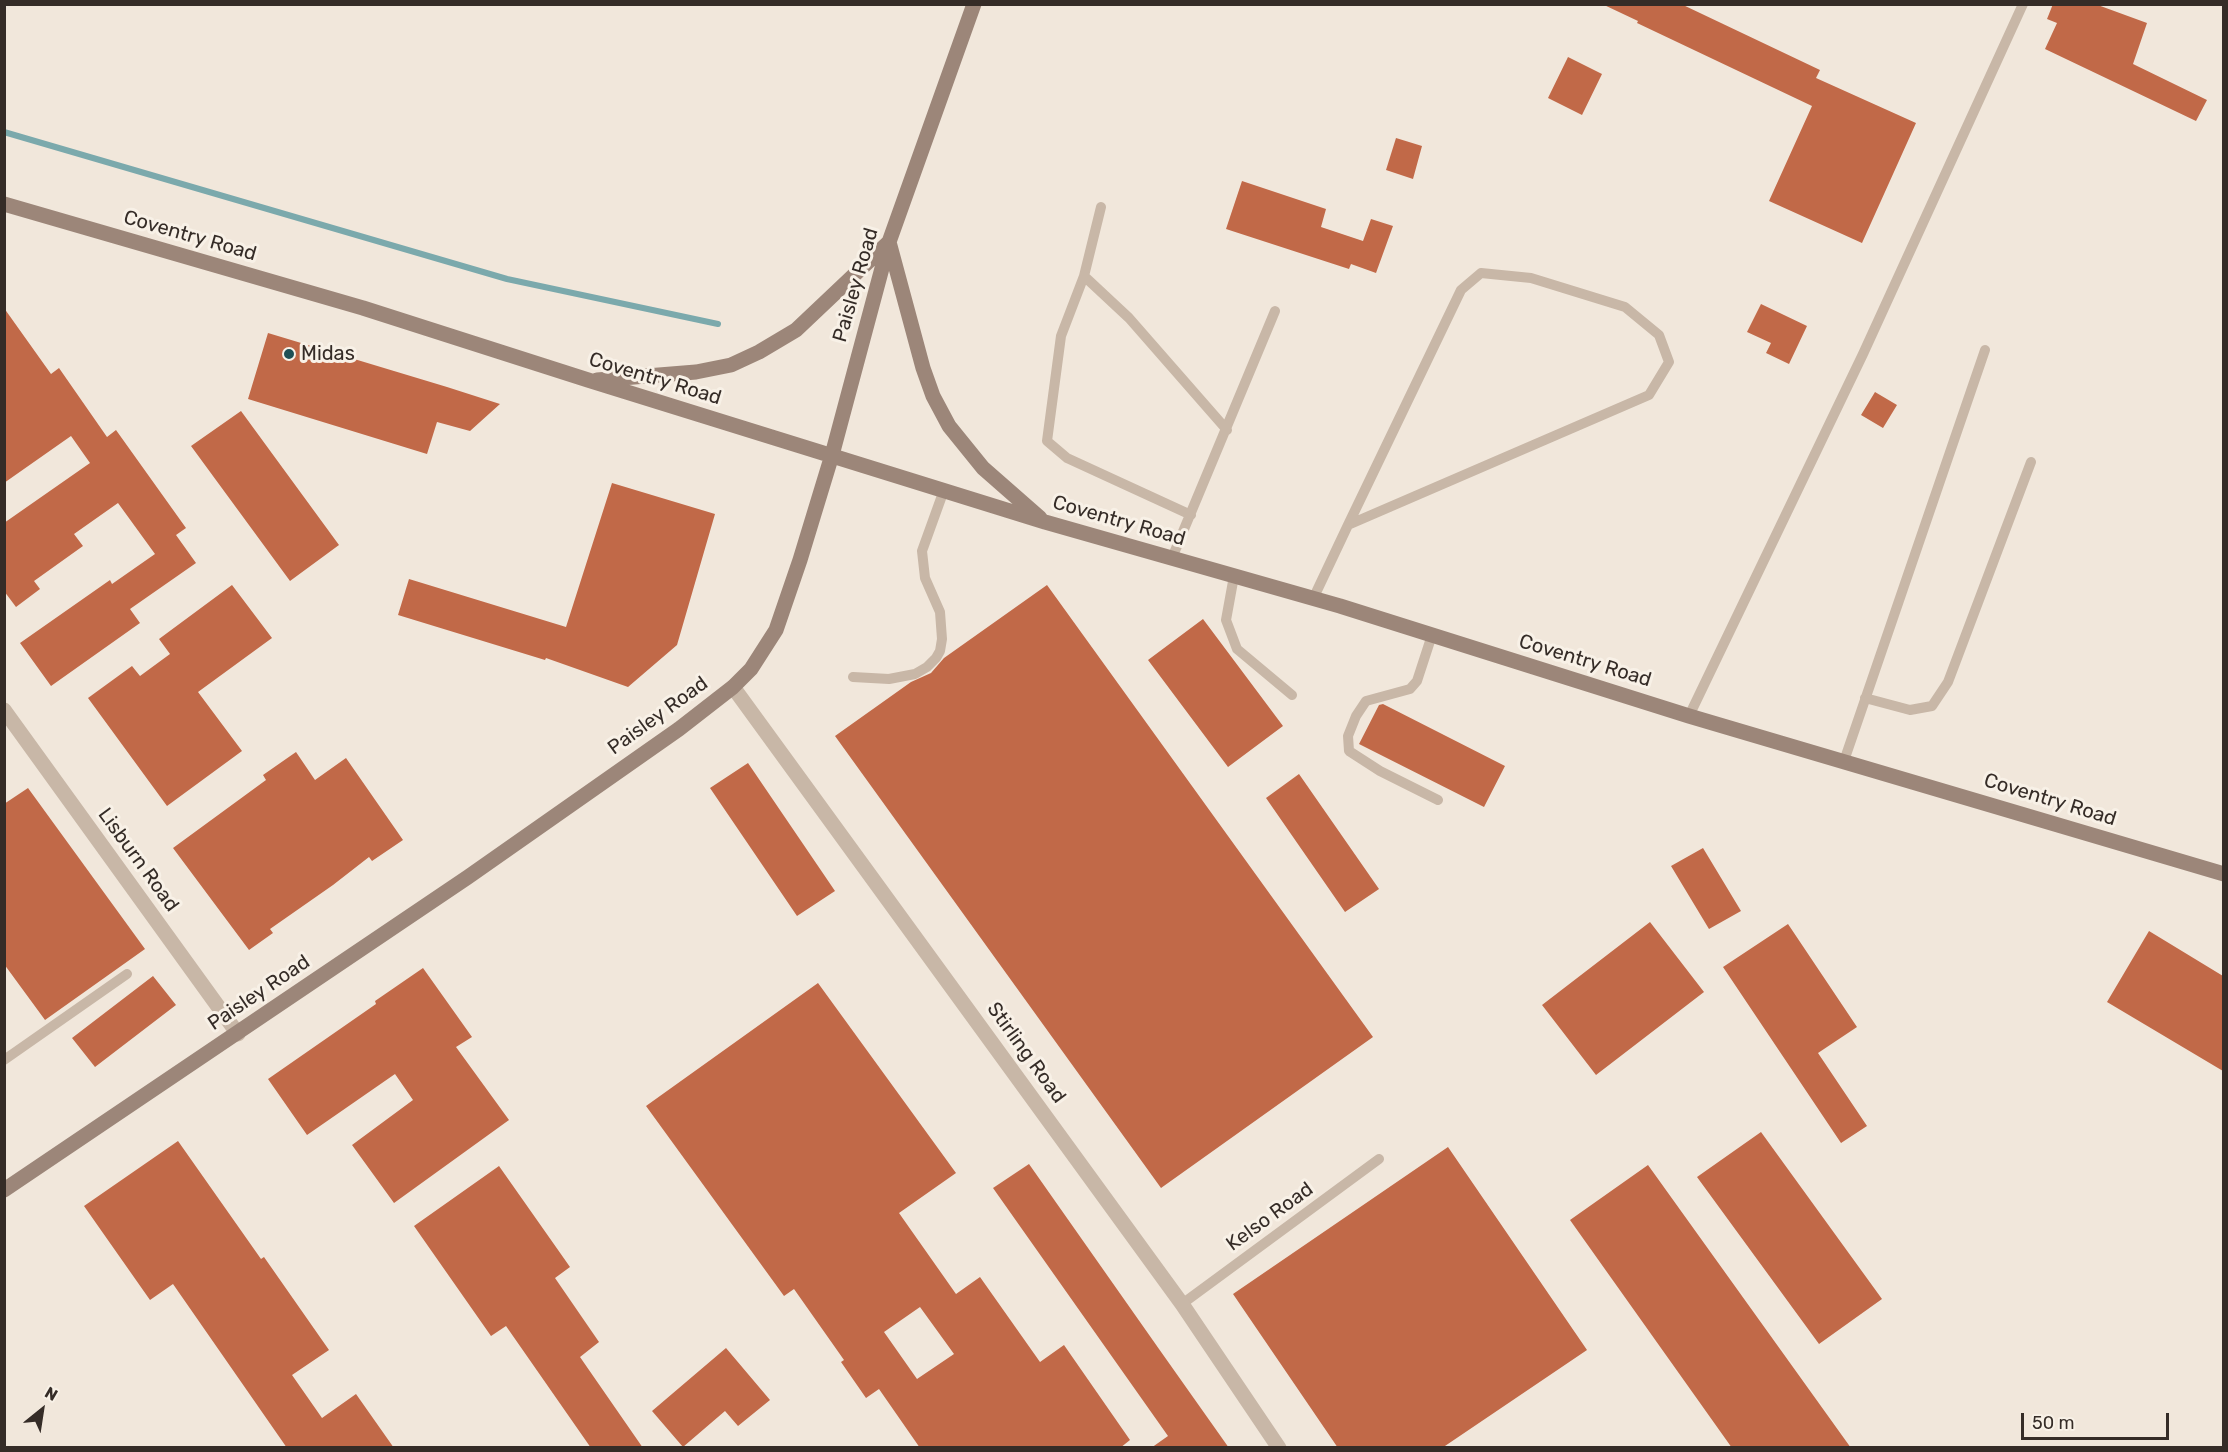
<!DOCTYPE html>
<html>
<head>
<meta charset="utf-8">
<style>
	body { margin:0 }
	#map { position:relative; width:2228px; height:1452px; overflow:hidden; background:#f1e7db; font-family:Rubik,sans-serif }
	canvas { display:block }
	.frame { position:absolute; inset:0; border:6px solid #352c27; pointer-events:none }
	.north { position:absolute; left:12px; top:1380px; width:60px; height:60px; -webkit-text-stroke:4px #f8f1e7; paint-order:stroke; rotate:30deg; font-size:16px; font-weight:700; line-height:24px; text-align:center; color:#352c27 }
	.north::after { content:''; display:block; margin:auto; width:21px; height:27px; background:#352c27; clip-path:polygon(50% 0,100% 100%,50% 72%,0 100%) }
	.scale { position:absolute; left:2021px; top:1413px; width:148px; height:27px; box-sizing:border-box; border:3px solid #352c27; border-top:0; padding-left:8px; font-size:18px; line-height:21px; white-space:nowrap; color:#352c27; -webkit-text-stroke:4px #f8f1e7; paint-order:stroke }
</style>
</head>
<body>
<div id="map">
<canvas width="2228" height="1452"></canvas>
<div class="frame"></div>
<div class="north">N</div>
<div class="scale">50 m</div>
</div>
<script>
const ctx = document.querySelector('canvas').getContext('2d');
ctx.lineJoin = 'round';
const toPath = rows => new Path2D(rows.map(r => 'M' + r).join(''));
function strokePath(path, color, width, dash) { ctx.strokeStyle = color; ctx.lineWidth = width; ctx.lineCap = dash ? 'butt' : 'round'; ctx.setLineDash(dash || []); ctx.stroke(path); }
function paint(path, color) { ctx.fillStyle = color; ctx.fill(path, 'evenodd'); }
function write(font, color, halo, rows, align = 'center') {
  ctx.font = font + ' Rubik,sans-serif'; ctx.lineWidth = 6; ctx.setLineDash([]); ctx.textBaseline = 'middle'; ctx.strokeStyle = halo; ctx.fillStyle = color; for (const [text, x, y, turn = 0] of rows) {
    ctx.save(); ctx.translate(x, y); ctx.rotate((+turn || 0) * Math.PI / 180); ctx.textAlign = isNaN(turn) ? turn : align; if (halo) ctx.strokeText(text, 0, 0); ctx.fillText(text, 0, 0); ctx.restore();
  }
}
strokePath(toPath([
	[4,132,507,279,718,324]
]), '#7ba9ac', 6);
paint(toPath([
	[1602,4,1681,4,1820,70,1816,78,1916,123,1862,243,1769,201,1812,106,1637,23,1638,21],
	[2053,4,2095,4,2147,23,2133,64,2207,100,2196,121,2045,49,2057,23,2047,19],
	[1568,57,1602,74,1582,115,1548,98],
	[1396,138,1422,146,1413,179,1386,170],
	[1242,181,1326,209,1321,227,1363,241,1371,219,1393,226,1376,273,1351,264,1349,269,1226,229],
	[1761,304,1807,326,1789,364,1766,353,1771,343,1747,332],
	[4,308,51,374,59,368,107,437,116,430,186,528,176,535,196,563,130,609,140,623,51,686,20,643,110,580,112,584,155,554,118,503,74,534,83,546,34,581,40,589,16,607,4,591,4,523,90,463,71,436,4,483],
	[268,333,447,387,500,404,470,431,437,422,427,454,248,399],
	[1875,392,1897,405,1883,428,1861,415],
	[241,411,339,545,290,581,191,446],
	[612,483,715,514,677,645,628,687,546,658,545,660,398,615,409,579,566,627],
	[232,585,272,638,198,692,242,751,167,806,88,698,132,666,140,676,170,654,159,639],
	[1047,585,1373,1037,1161,1188,835,736,911,682,931,673,944,658],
	[1203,619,1283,726,1228,767,1148,660],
	[1383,704,1505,766,1484,807,1359,744,1379,705],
	[296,752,315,780,346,758,403,840,372,861,369,857,333,885,270,929,273,933,249,950,173,848,266,780,263,775],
	[748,763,835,891,797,916,710,788],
	[1299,774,1379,889,1345,912,1266,798],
	[28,788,145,949,45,1020,4,964,4,804],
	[1703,848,1741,911,1709,929,1671,866],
	[1650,922,1704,992,1596,1075,1542,1005],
	[1788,924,1857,1027,1818,1053,1867,1126,1841,1143,1723,967],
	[2149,931,2223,976,2223,1071,2107,1002],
	[423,968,472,1037,456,1047,509,1120,394,1203,352,1145,413,1100,395,1074,307,1135,268,1079,376,1004,375,1001],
	[153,976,176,1005,95,1067,72,1038],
	[818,983,956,1173,899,1213,956,1294,980,1277,1040,1362,1064,1345,1130,1440,1120,1448,920,1448,879,1389,866,1398,841,1362,844,1360,794,1289,784,1296,646,1106],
	[920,1307,954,1354,917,1379,884,1332],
	[1761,1132,1882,1299,1819,1344,1697,1177],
	[178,1141,261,1259,264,1257,329,1350,292,1375,322,1418,356,1394,394,1448,287,1448,173,1284,150,1300,84,1206],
	[1448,1147,1587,1350,1442,1448,1338,1448,1233,1294],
	[1029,1164,1159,1349,1229,1448,1151,1448,1168,1436,993,1188],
	[1648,1165,1851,1448,1732,1448,1570,1220],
	[499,1166,570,1267,555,1278,599,1342,580,1357,643,1448,591,1448,506,1326,491,1336,414,1226],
	[726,1348,770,1400,738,1426,725,1411,683,1447,652,1411]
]), '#c16948');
strokePath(toPath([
	[1101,207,1084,276,1129,318,1227,430],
	[1084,276,1061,336,1047,441,1067,458,1191,515],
	[1172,558,1275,311],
	[1234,576,1226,620,1237,649,1292,695],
	[1313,599,1348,525,1461,290,1481,273,1531,278,1625,307,1659,335,1669,362,1649,395,1348,525],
	[1432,635,1417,681,1410,689,1366,701,1356,716,1348,736,1349,751,1380,771,1438,800],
	[853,677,889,679,915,674,927,667,936,658,940,651,942,639,940,612,925,578,922,551,944,490],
	[1865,698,1910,710,1932,706,1948,682,2031,462],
	[1689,716,1863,354,2023,4],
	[1844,761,1985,350],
	[4,1060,127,974],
	[1182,1304,1379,1159]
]), '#c8b7a7', 10);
strokePath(toPath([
	[733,687,1182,1304,1279,1448],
	[4,710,238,1034]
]), '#c8b7a7', 15);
strokePath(toPath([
	[4,204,363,308,588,380,1045,522,1340,606,1689,716,2224,874],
	[889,242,923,368,933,396,949,426,983,468,1040,518],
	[597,380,696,372,731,365,759,352,796,330,889,242],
	[4,1190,468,877,679,729,733,687,751,669,776,630,800,560,832,455,889,242,974,4]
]), '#9c8679', 15);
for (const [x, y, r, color] of [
	[289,354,6,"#1f5055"]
]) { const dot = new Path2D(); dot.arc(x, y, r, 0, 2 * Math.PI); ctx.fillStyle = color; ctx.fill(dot); strokePath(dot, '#f8f1e7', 2); }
write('20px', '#352c27', '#f8f1e7', [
	["Coventry Road",190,236,16],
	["Paisley Road",856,285,-74],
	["Coventry Road",655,379,17],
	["Coventry Road",1119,521,16],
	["Coventry Road",1585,661,17],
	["Paisley Road",658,716,-36],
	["Coventry Road",2050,800,17],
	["Lisburn Road",138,860,54],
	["Paisley Road",259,993,-34],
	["Stirling Road",1026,1053,54],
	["Kelso Road",1270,1217,-36]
]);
write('20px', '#352c27', '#f8f1e7', [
	["Midas",301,354]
], 'left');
</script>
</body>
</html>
